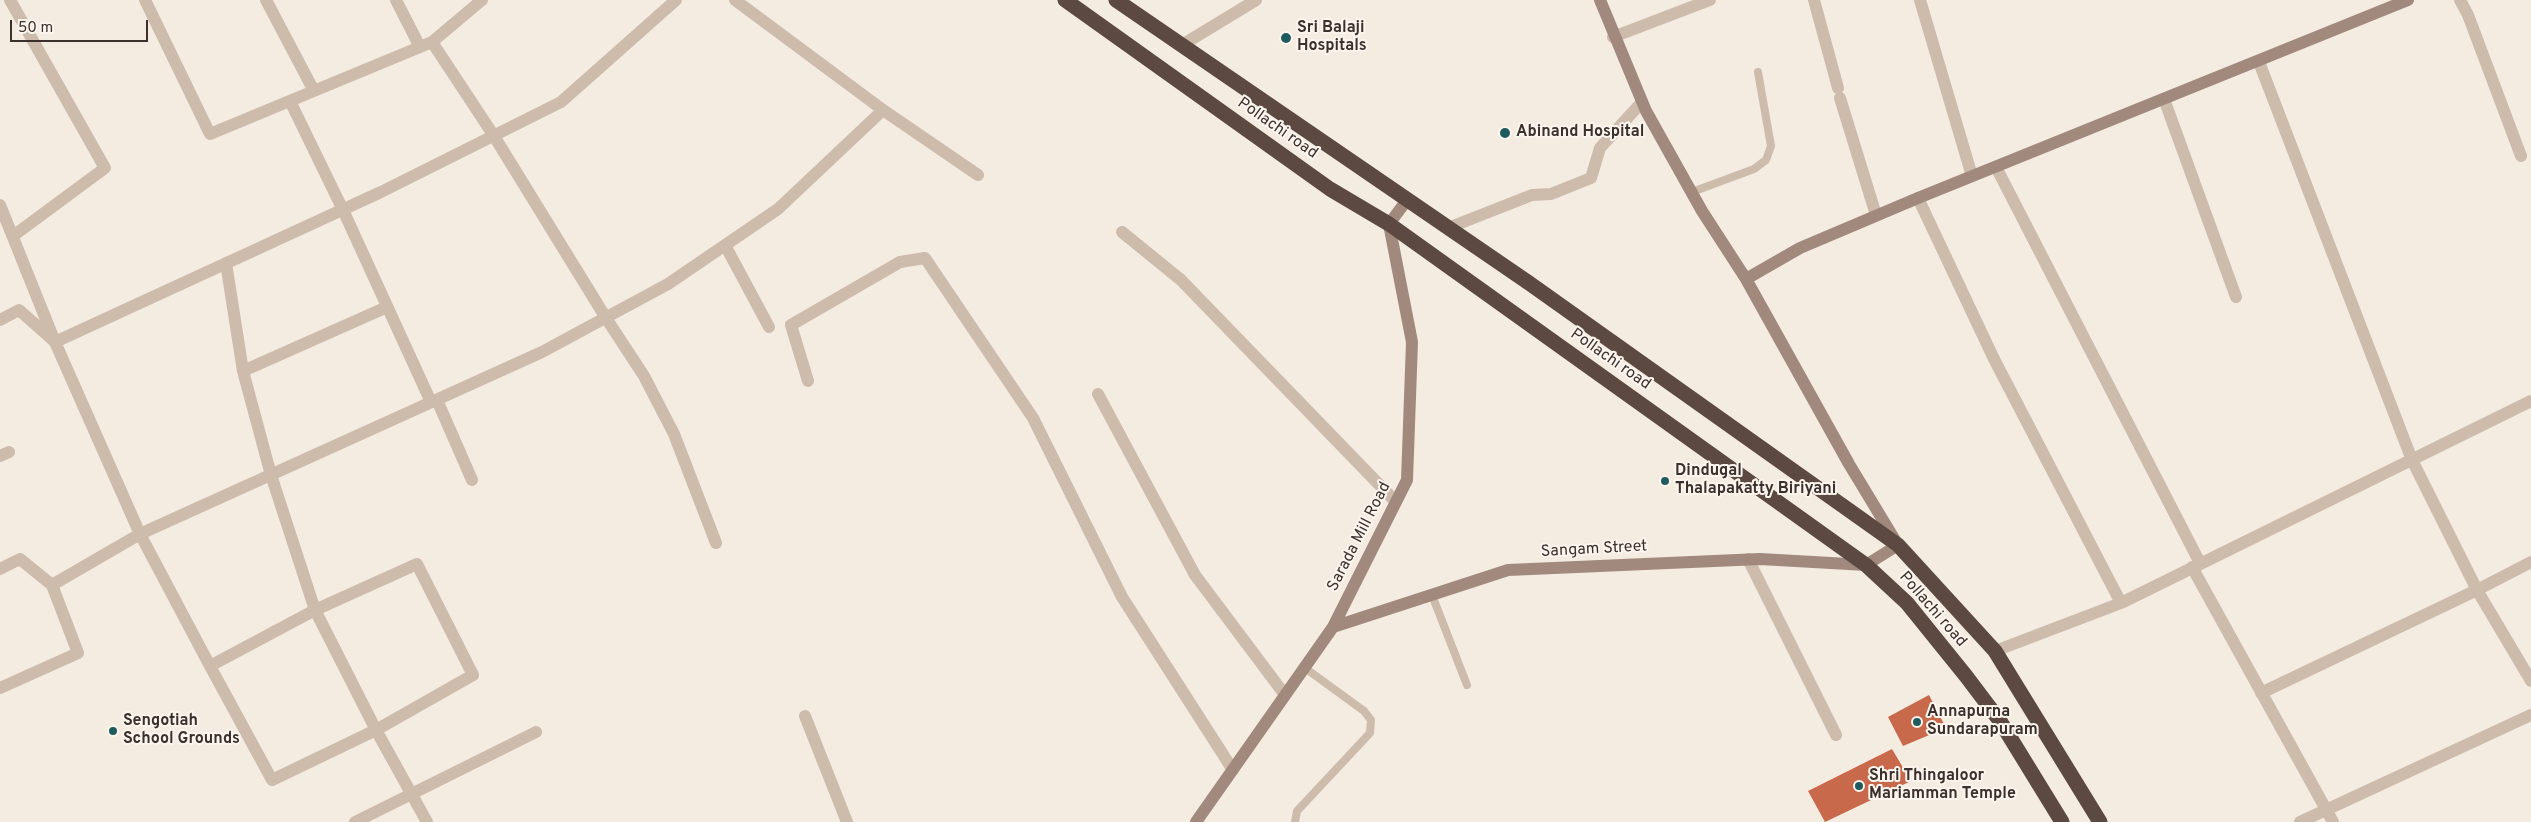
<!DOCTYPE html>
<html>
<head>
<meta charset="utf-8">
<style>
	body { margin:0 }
	#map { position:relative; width:2531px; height:822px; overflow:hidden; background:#f4ebe1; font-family:Overpass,sans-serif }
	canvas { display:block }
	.scale { position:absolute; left:10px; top:20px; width:138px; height:22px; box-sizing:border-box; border:2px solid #3b302b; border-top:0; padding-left:6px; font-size:15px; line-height:18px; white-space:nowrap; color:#3b302b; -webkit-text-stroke:4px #fbf5ee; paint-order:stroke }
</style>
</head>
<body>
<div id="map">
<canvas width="2531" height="822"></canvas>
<div class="scale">50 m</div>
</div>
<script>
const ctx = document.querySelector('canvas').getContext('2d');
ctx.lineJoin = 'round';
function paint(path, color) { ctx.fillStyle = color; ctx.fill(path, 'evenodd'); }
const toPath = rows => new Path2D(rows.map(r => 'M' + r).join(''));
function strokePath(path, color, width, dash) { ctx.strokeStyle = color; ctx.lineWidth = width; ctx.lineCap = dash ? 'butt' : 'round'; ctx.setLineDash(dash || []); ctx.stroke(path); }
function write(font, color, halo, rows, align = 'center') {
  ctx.font = font + ' Overpass,sans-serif'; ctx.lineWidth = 4; ctx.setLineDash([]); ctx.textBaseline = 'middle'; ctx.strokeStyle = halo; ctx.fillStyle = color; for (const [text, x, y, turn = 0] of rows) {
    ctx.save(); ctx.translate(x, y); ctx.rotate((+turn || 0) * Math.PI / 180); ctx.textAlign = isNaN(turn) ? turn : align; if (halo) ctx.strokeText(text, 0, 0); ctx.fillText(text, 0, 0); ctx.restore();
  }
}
paint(toPath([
	[1929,695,1946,728,1903,746,1888,717],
	[1892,749,1911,781,1825,822,1808,791]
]), '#c8694b');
strokePath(toPath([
	[1692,192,1754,169,1766,160,1771,146,1758,72],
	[1432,595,1467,685],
	[1295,822,1297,811,1370,733,1371,720,1364,711,1305,668]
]), '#cdbbac', 8);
strokePath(toPath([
	[10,0,105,168,13,236],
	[145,0,210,134,432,42],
	[266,0,314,91],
	[396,0,420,47],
	[482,0,432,42,494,136,606,318,644,376,674,434,716,543],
	[1814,0,1838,88],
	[1920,0,1972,176],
	[2460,0,2468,15,2521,156],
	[1613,37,1710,0],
	[1182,45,1256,0],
	[2259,62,2412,460,2477,590,2531,681],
	[1840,98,1876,215],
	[2164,99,2236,297],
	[290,101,343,210,431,402],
	[883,110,978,175],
	[1996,167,2200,563],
	[1918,198,1994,359,2121,603],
	[0,205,55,342,140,534,210,666,272,780,376,730,473,675,417,564,315,610,210,666],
	[1448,228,1532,195,1551,194,1591,178,1600,148,1642,102],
	[1122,232,1181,280,1396,502],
	[725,245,769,327],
	[226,263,243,371,387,307],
	[0,320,19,310,53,340],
	[55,342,381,192,561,102,676,0],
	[243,371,271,475,315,610,376,730,427,822],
	[808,381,791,325,900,262,925,258,1033,418,1122,597,1233,770],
	[1098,394,1195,575,1285,695],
	[437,400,472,480],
	[0,456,9,452],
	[1748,559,1836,735],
	[2192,567,2333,822],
	[0,569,20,559,52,585],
	[1995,651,2121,603,2531,401],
	[0,688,78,653,52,585,140,534,542,352,668,284,778,209,883,110,735,0],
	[2261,693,2477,590,2531,562],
	[805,716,847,822],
	[355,822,536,732],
	[2300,822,2531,715]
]), '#cdbbac', 12);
strokePath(toPath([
	[1746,279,1800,248,1918,198,2408,0],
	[1333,627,1508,570,1760,559,1866,565,1898,545,1849,464,1746,279,1702,211,1646,111,1600,0],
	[1196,822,1333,627,1407,480,1412,342,1389,224,1407,200]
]), '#a18a7d', 12);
strokePath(toPath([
	[1065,0,1330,189,1389,224,1866,565,1907,603,1966,676,2000,721,2062,822],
	[1116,0,1529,283,1898,545,1995,651,2100,822]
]), '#5c4a42', 15);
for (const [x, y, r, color] of [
	[1286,38,6,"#1f5a5e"],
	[1505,133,6,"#1f5a5e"],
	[1665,481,5,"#1f5a5e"],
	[1917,722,5,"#1f5a5e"],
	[113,731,5,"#1f5a5e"],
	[1859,786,5,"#1f5a5e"]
]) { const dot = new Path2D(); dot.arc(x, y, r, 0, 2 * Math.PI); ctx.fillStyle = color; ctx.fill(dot); strokePath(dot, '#fbf5ee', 2); }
write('bold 16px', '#3b302b', '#fbf5ee', [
	["Sri Balaji",1297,29],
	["Hospitals",1297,47],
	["Abinand Hospital",1516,133],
	["Dindugal",1675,472],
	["Thalapakatty Biriyani",1675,490],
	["Annapurna",1927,713],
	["Sundarapuram",1927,731],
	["Sengotiah",123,722],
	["School Grounds",123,740],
	["Shri Thingaloor",1869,777],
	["Mariamman Temple",1869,795]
], 'left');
write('16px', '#3b302b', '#fbf5ee', [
	["Pollachi road",1277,129,35],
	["Pollachi road",1610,360,35],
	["Sarada Mill Road",1360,537,-63],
	["Sangam Street",1594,550,-3],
	["Pollachi road",1932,610,49]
]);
</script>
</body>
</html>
